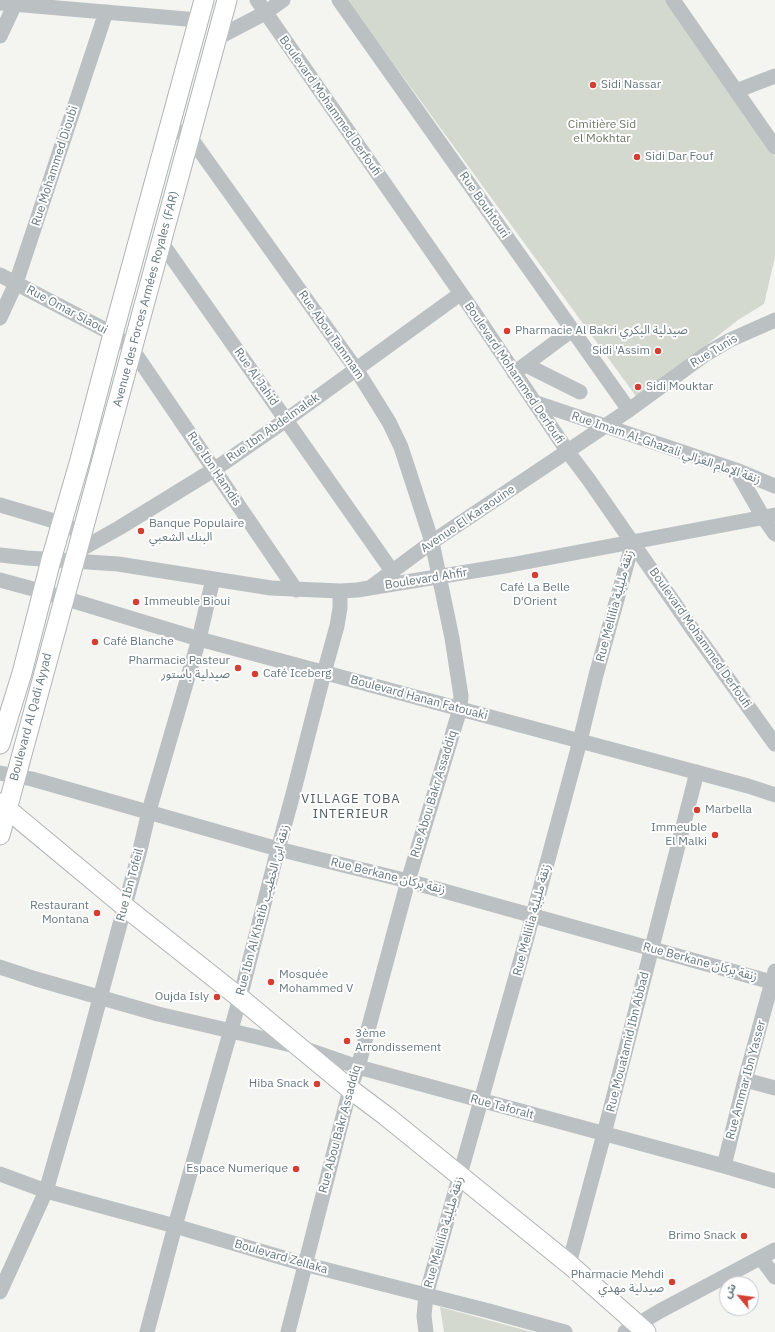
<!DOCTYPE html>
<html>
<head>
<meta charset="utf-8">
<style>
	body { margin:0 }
	#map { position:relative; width:775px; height:1332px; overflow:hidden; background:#f4f4f1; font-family:"IBM Plex Sans","Noto Sans Arabic",sans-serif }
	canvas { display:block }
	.north { position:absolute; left:719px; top:1276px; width:40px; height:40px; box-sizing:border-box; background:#fff; border:1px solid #c2c9cc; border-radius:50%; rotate:299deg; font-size:11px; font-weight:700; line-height:16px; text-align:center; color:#66787f }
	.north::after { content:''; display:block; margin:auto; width:14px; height:18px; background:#d33f32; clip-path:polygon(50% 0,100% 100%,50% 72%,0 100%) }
</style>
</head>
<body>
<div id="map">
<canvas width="775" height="1332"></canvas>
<div class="north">ش</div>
</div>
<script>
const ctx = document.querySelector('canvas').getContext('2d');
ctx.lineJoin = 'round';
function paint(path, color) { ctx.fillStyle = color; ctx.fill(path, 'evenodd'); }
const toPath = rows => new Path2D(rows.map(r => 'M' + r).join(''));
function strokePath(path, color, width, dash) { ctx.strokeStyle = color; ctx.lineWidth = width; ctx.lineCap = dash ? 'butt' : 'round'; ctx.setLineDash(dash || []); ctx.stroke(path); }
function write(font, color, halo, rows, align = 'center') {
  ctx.font = font + ' "IBM Plex Sans","Noto Sans Arabic",sans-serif'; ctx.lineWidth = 4; ctx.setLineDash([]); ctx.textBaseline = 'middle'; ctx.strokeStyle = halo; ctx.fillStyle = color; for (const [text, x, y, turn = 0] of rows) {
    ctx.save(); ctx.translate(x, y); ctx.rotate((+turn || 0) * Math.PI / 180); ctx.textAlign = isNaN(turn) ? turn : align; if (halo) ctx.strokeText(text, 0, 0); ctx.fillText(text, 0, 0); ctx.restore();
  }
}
paint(toPath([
	[347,0,667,0,775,157,775,257,764,304,738,320,638,399],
	[440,1307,532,1332,444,1332]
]), '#d4d9d0');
const major = toPath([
	[0,744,22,673,51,560,80,460,113,334,204,0],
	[0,803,124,906,240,998,350,1089,386,1116,569,1264,646,1332],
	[0,835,227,0]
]);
strokePath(major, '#afb4b6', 21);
strokePath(toPath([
	[257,0,471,308,568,452,589,480,693,630,775,744],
	[339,0,629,410],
	[673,0,775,147],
	[0,3,198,20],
	[0,36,15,4],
	[217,38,265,13,283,0],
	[736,91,775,76],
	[169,127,190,137,356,369,389,422,401,447,432,542,452,638,461,696,460,709,408,881,358,1067,350,1089,288,1332],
	[161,242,392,571],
	[0,275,113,334,132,349,296,590],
	[0,318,16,283,106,12],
	[526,365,580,392],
	[514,373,572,330],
	[534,402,736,470,775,486],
	[736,470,763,517,775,534],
	[0,505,61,523,82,533],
	[78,551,119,528,215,469,286,420,460,294],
	[0,555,27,558,118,564,271,588,340,591,357,590,510,565,775,515],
	[0,580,44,592,199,639,748,786,775,795],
	[371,587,432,542,629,410,706,354,730,340,775,320],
	[0,773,32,779,278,849,408,881,775,983],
	[0,967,36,979,158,1014,300,1047,358,1067,724,1166,775,1181],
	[745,1080,775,1088],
	[724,1166,745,1080,775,971],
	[0,1174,46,1191,175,1226,304,1264,489,1311,565,1332],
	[761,1258,775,1277],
	[569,1264,604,1134,697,772],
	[0,1292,46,1191,77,1083,140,850,149,811,199,639,213,579],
	[147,1332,175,1226,240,998,278,849,293,794,324,673,337,626,340,608,340,591],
	[426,1332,424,1316,426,1295,526,941,580,741,596,675,633,542],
	[625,1332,660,1311,775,1250]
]), '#bbc0c2', 15);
strokePath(major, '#fff', 19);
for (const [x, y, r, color] of [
	[593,85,4,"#d33f32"],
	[637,157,4,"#d33f32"],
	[507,331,4,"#d33f32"],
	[658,351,4,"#d33f32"],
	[638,387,4,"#d33f32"],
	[141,531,4,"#d33f32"],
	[535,575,4,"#d33f32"],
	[136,602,4,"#d33f32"],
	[95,642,4,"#d33f32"],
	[238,668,4,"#d33f32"],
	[255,674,4,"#d33f32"],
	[697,810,4,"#d33f32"],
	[715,835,4,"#d33f32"],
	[97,913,4,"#d33f32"],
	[271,982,4,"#d33f32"],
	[217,997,4,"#d33f32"],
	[347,1041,4,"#d33f32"],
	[317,1084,4,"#d33f32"],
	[296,1169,4,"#d33f32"],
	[744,1236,4,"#d33f32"],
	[672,1282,4,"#d33f32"]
]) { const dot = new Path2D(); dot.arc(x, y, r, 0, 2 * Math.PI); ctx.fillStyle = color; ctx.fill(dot); strokePath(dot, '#fff', 1.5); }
write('12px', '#66787f', '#fff', [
	["Sidi Nassar",601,85],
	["Sidi Dar Fouf",645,157],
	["Pharmacie Al Bakri صيدلية البكري",515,331],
	["Sidi 'Assim",650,351,"right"],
	["Sidi Mouktar",646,387],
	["Banque Populaire",149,524],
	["البنك الشعبي",149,538],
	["Café La Belle",535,588,"center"],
	["D'Orient",535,602,"center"],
	["Immeuble Bioui",144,602],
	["Café Blanche",103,642],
	["Pharmacie Pasteur",230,661,"right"],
	["صيدلية باستور",230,675,"right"],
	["Café Iceberg",263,674],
	["Marbella",705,810],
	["Immeuble",707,828,"right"],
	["El Malki",707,842,"right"],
	["Restaurant",89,906,"right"],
	["Montana",89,920,"right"],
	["Mosquée",279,975],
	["Mohammed V",279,989],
	["Oujda Isly",209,997,"right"],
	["3ème",355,1034],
	["Arrondissement",355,1048],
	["Hiba Snack",309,1084,"right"],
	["Espace Numerique",288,1169,"right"],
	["Brimo Snack",736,1236,"right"],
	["Pharmacie Mehdi",664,1275,"right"],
	["صيدلية مهدي",664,1289,"right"]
], 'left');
write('12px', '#66787f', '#fff', [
	["Boulevard Mohammed Derfoufi",330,106,55],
	["Rue Mohammed Dioubi",55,166,-72],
	["Rue Bouhtouri",484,205,55],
	["Avenue des Forces Armées Royales (FAR)",146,299,-75],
	["Rue Omar Slaoui",67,310,28],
	["Rue Abou Tammam",331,335,55],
	["Rue Tunis",714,351,-31],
	["Boulevard Mohammed Derfoufi",514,373,56],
	["Rue Al Jahid",256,377,55],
	["Rue Ibn Abdelmalek",273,428,-35],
	["Rue Imam Al-Ghazali زنقة الإمام الغزالي",666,448,19],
	["Rue Ibn Hamdis",214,469,56],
	["Avenue El Karaouine",468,519,-34],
	["Boulevard Ahfir",426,579,-9],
	["Rue Mellilia زنقة مليلية",615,606,-75],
	["Boulevard Mohammed Derfoufi",700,638,55],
	["Boulevard Hanan Fatouaki",419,698,15],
	["Boulevard Al Qadi Ayyad",31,717,-75],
	["Rue Abou Bakr Assaddiq",434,794,-73],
	["Rue Berkane زنقة بركان",388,876,14],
	["Rue Ibn Tofeil",130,885,-75],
	["Rue Ibn Al Khatib زنقة ابن الخطيب",263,910,-75],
	["Rue Mellilia زنقة مليلية",532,920,-75],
	["Rue Berkane زنقة بركان",700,962,15],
	["Rue Mouatamid Ibn Abbad",628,1042,-76],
	["Rue Ammar Ibn Yasser",746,1080,-75],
	["Rue Taforalt",502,1107,15],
	["Rue Abou Bakr Assaddiq",340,1129,-75],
	["Rue Mellilia زنقة مليلية",444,1232,-74],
	["Boulevard Zellaka",281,1257,16]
]);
write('12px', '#6b7764', '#fff', [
	["Cimitière Sid",602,125],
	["el Mokhtar",602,139]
]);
ctx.letterSpacing = '1px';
write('13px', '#536065', '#fff', [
	["VILLAGE TOBA",351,799],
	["INTERIEUR",351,814]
]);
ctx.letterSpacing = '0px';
</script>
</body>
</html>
